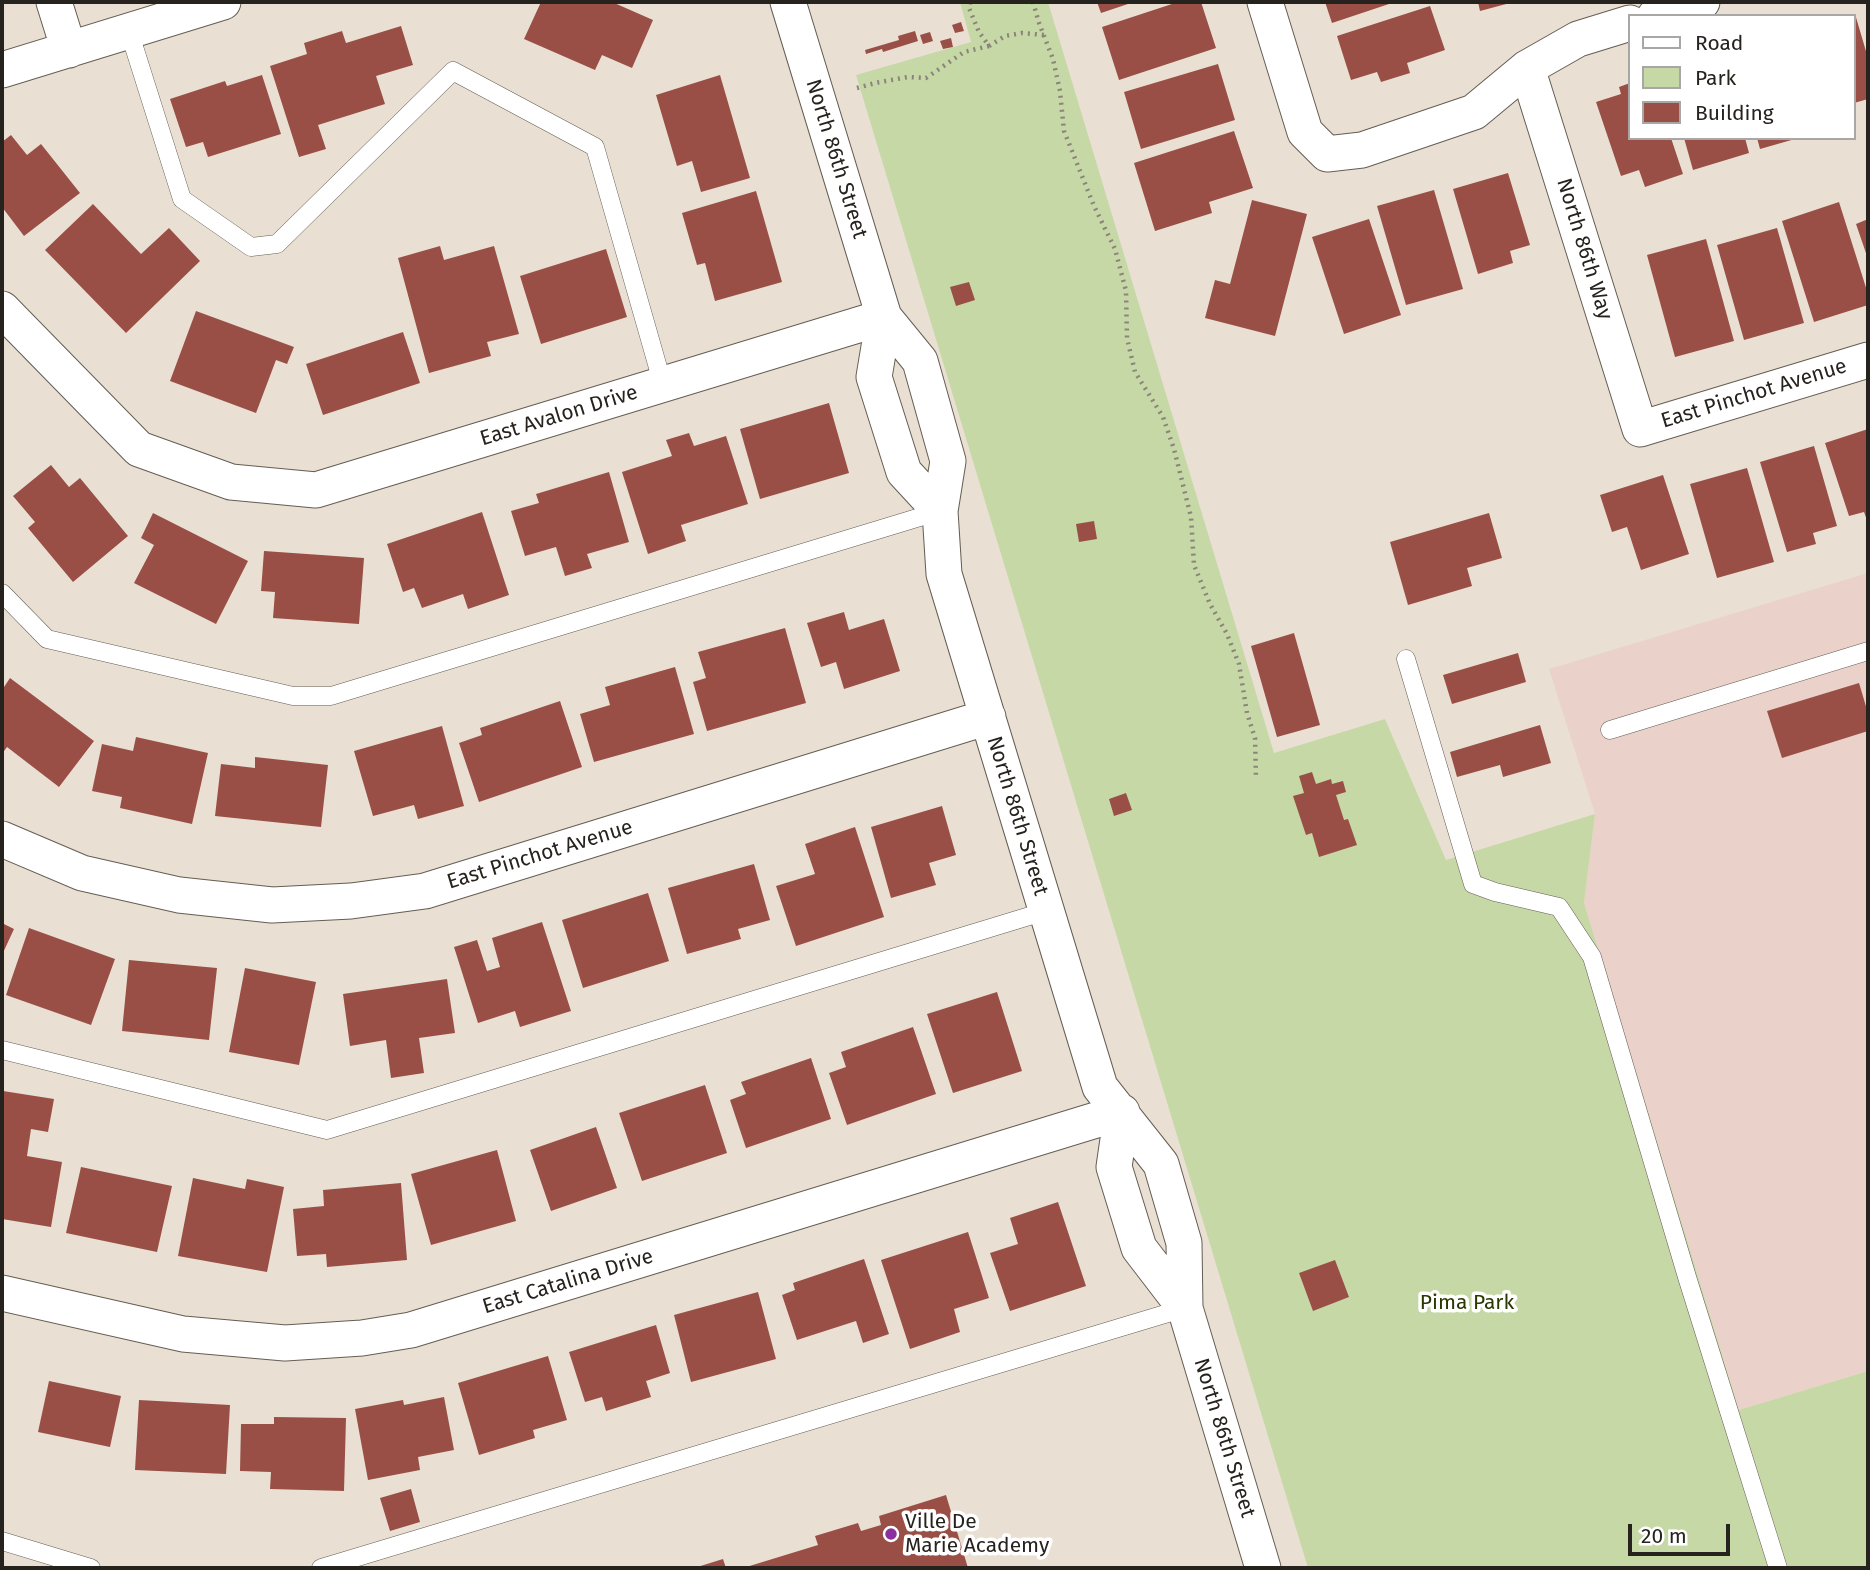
<!DOCTYPE html>
<html>
<head>
<meta charset="utf-8">
<style>
	body { margin:0 }
	#map { position:relative; width:1870px; height:1570px; overflow:hidden; background:#e9e0d3; font-family:"Fira Sans",sans-serif }
	canvas { display:block }
	.frame { position:absolute; inset:0; border:4px solid #26231e; pointer-events:none }
	.legend { position:absolute; left:1628px; top:14px; width:228px; height:126px; box-sizing:border-box; background:#fff; border:2px solid #a8a7a5; margin:0; padding:9px 12px; list-style:none; font-size:21px; color:#26231e }
	.legend li { display:flex; align-items:center; gap:14px; height:35px }
	.legend b { width:35px; border:2px solid #a8a7a5 }
	.scale { position:absolute; left:1628px; top:1524px; width:102px; height:32px; box-sizing:border-box; border:4px solid #26231e; border-top:0; padding-left:9px; font-size:21px; line-height:24px; white-space:nowrap; color:#26231e; -webkit-text-stroke:5px #fff; paint-order:stroke }
</style>
</head>
<body>
<div id="map">
<canvas width="1870" height="1570"></canvas>
<div class="frame"></div>
<ul class="legend">
<li><b style="height:9px;background:#fff"></b>Road</li>
<li><b style="height:19px;background:#c7d8a7"></b>Park</li>
<li><b style="height:19px;background:#994f46"></b>Building</li>
</ul>
<div class="scale">20 m</div>
</div>
<script>
const ctx = document.querySelector('canvas').getContext('2d');
ctx.lineJoin = 'round';
function paint(path, color) { ctx.fillStyle = color; ctx.fill(path, 'evenodd'); }
const toPath = rows => new Path2D(rows.map(r => 'M' + r).join(''));
function strokePath(path, color, width, dash) { ctx.strokeStyle = color; ctx.lineWidth = width; ctx.lineCap = dash ? 'butt' : 'round'; ctx.setLineDash(dash || []); ctx.stroke(path); }
function write(font, color, halo, rows, align = 'center') {
  ctx.font = font + ' "Fira Sans",sans-serif'; ctx.lineWidth = 7; ctx.setLineDash([]); ctx.textBaseline = 'middle'; ctx.strokeStyle = halo; ctx.fillStyle = color; for (const [text, x, y, turn = 0] of rows) {
    ctx.save(); ctx.translate(x, y); ctx.rotate((+turn || 0) * Math.PI / 180); ctx.textAlign = isNaN(turn) ? turn : align; if (halo) ctx.strokeText(text, 0, 0); ctx.fillText(text, 0, 0); ctx.restore();
  }
}
paint(toPath([
	[1868,573,1868,1371,1739,1410,1584,903,1595,814,1549,669]
]), '#ead1ca');
paint(toPath([
	[960,2,1048,2,1274,753,1385,719,1446,860,1595,814,1584,903,1739,1410,1868,1371,1868,1568,1308,1568,856,75,971,42]
]), '#c7d8a7');
paint(toPath([
	[541,2,612,2,653,20,632,68,602,55,595,70,524,39],
	[1097,2,1134,2,1101,13],
	[1178,2,1201,2,1216,48,1119,80,1102,27],
	[1325,2,1395,2,1332,23],
	[1478,2,1510,2,1510,3,1480,11],
	[1430,6,1445,50,1407,63,1410,73,1381,82,1377,72,1351,80,1337,36],
	[1855,14,1868,58,1868,99,1854,103],
	[961,22,964,31,955,33,952,25],
	[401,26,413,65,376,76,385,104,318,125,326,149,299,157,270,66,307,54,304,43,342,31,346,43],
	[915,31,918,41,883,52,882,49,866,54,865,50,899,40,898,36],
	[930,32,933,41,923,44,920,35],
	[951,38,953,47,943,49,940,41],
	[1218,64,1235,120,1141,149,1124,92],
	[262,75,281,134,208,157,203,142,186,147,170,99,225,81,227,86],
	[720,75,750,178,701,192,692,161,677,166,656,95],
	[1630,83,1630,138,1671,138,1683,174,1645,187,1639,170,1621,176,1596,102,1621,94,1619,87],
	[1234,131,1253,188,1209,202,1212,213,1155,231,1134,163],
	[11,135,27,155,41,144,80,193,24,236,2,207,2,142],
	[1684,138,1745,138,1749,153,1693,170],
	[1757,138,1795,138,1795,139,1760,149],
	[1508,173,1530,245,1510,251,1513,263,1478,274,1453,189],
	[1434,190,1463,289,1406,305,1377,206],
	[756,191,782,282,715,301,705,263,697,265,682,213],
	[1252,200,1307,214,1275,336,1205,318,1215,280,1230,284],
	[1839,202,1868,294,1868,305,1814,322,1782,221],
	[93,204,141,254,169,228,200,261,126,333,45,250],
	[1369,219,1401,315,1344,334,1312,237],
	[1868,219,1868,259,1856,224],
	[1777,228,1804,323,1744,340,1717,245],
	[1706,239,1734,341,1675,357,1647,255],
	[440,246,444,260,494,246,519,334,487,342,491,356,429,373,398,258],
	[606,249,627,317,541,344,520,276],
	[969,282,975,300,956,306,950,287],
	[196,311,294,347,287,364,276,360,256,413,170,381],
	[403,332,420,383,323,415,306,364],
	[829,403,849,473,760,499,740,429],
	[1868,429,1868,523,1864,512,1849,516,1825,443],
	[689,433,694,446,726,436,748,504,681,525,686,541,648,554,622,472,672,456,666,440],
	[1814,446,1837,526,1813,533,1816,544,1787,552,1760,462],
	[51,465,69,487,80,478,128,536,73,582,28,528,35,522,13,496],
	[1747,468,1774,562,1717,578,1690,484],
	[609,472,629,542,587,554,592,568,565,576,556,547,525,556,511,511,539,503,536,494],
	[1663,475,1689,554,1641,570,1627,527,1612,532,1600,495],
	[482,512,509,595,468,609,463,594,422,608,414,588,403,592,387,544],
	[153,513,248,561,216,624,134,583,154,545,141,538],
	[1489,513,1502,558,1467,568,1472,586,1408,605,1390,542],
	[1094,521,1097,539,1079,542,1076,524],
	[264,551,364,558,359,624,273,618,275,592,261,591],
	[844,612,849,630,884,619,900,671,844,689,836,662,821,667,807,623],
	[785,628,806,703,707,731,693,682,706,678,698,652],
	[1294,633,1320,725,1277,737,1251,646],
	[1518,653,1526,682,1452,704,1443,675],
	[675,667,694,734,594,762,580,714,610,705,605,687],
	[10,678,94,741,59,787,7,747,2,754,2,690],
	[1859,683,1868,713,1868,731,1782,758,1767,711],
	[560,701,582,767,479,802,459,743,482,735,480,728],
	[1540,725,1551,763,1503,777,1500,765,1457,777,1450,752],
	[442,726,464,806,418,819,414,805,373,816,354,751],
	[136,737,208,753,192,824,120,808,122,797,92,791,102,744,133,751],
	[255,757,328,765,321,827,215,816,221,764,255,768],
	[1312,772,1316,784,1331,779,1332,784,1343,781,1346,792,1336,795,1344,820,1348,819,1357,845,1319,857,1312,833,1306,835,1293,796,1304,793,1299,776],
	[1126,793,1132,810,1114,816,1109,799],
	[942,806,956,855,929,863,936,885,891,898,871,827],
	[855,827,884,917,796,946,776,886,815,874,805,844],
	[754,864,770,920,738,929,741,939,687,954,668,888],
	[648,893,669,961,583,988,562,920],
	[542,922,571,1011,520,1027,515,1011,478,1023,454,947,477,940,487,971,500,967,492,938],
	[2,923,14,929,2,955],
	[29,928,115,959,91,1025,6,995],
	[129,960,217,968,209,1040,122,1031],
	[245,968,316,982,299,1065,229,1052],
	[447,979,455,1033,419,1038,424,1073,391,1078,386,1040,350,1046,343,994],
	[997,992,1022,1071,953,1093,927,1014],
	[913,1027,936,1094,847,1125,829,1073,846,1067,841,1052],
	[811,1058,831,1119,746,1148,730,1100,746,1094,741,1082],
	[705,1085,727,1153,642,1181,619,1113],
	[3,1091,54,1099,48,1132,31,1129,27,1156,62,1162,51,1227,2,1219],
	[596,1127,617,1188,551,1211,530,1150],
	[497,1150,516,1221,431,1245,411,1174],
	[81,1167,172,1186,157,1252,66,1233],
	[193,1178,245,1189,247,1179,284,1187,267,1272,178,1256],
	[401,1183,407,1260,327,1267,326,1254,297,1256,293,1209,324,1206,323,1190],
	[1058,1202,1086,1286,1010,1311,990,1253,1018,1244,1010,1218],
	[968,1232,989,1298,954,1309,960,1332,910,1349,881,1260],
	[864,1259,889,1334,863,1343,856,1321,797,1340,782,1295,795,1290,793,1283],
	[1335,1260,1349,1297,1313,1311,1299,1273],
	[758,1292,776,1359,691,1382,674,1315],
	[656,1325,670,1373,646,1381,651,1397,606,1411,602,1397,585,1402,569,1352],
	[548,1356,567,1420,533,1430,535,1438,479,1455,458,1383],
	[49,1381,121,1396,110,1447,38,1432],
	[444,1397,454,1450,418,1457,420,1470,368,1480,355,1409,403,1400,404,1405],
	[139,1400,230,1405,226,1474,135,1470],
	[274,1417,346,1418,344,1491,270,1489,271,1472,240,1471,241,1424,274,1424],
	[411,1489,420,1522,390,1531,380,1498],
	[946,1495,968,1568,743,1568,818,1545,815,1536,858,1523,861,1531,881,1525,879,1516],
	[723,1559,726,1568,694,1568]
]), '#994f46');
const service = toPath([
	[129,31,182,199,251,247,277,244,453,71,595,147,663,385],
	[2,593,47,639,293,696,331,696,940,511],
	[1406,659,1473,884,1495,892,1559,907,1592,957,1687,1277,1778,1568],
	[1610,730,1868,651],
	[2,1050,327,1130,1046,911],
	[2,1541,91,1568],
	[321,1568,1185,1308]
]);
const minor = toPath([
	[54,2,69,50],
	[788,2,884,317,920,361,948,461,940,511,944,574,1100,1087,1161,1164,1184,1243,1185,1308,1263,1568],
	[1265,2,1305,132,1327,154,1362,150,1474,112,1527,68,1578,39,1630,23],
	[1655,16,1702,2],
	[1527,68,1640,429,1868,360],
	[2,70,223,2],
	[2,309,139,449,231,482,316,490,884,317],
	[884,317,874,377,904,472,940,511],
	[2,839,82,873,179,895,272,905,351,901,425,891,988,717],
	[1122,1112,1114,1167,1139,1248,1185,1308],
	[2,1293,183,1334,285,1343,362,1338,411,1330,1122,1112]
]);
strokePath(service, '#655d53', 19);
strokePath(minor, '#655d53', 37);
strokePath(toPath([
	[1033,2,1039,23,1053,59,1060,91,1064,131,1094,206,1115,249,1126,291,1127,338,1135,372,1163,417,1174,449,1191,517,1194,565,1210,604,1227,634,1239,664,1247,713,1255,738,1256,778],
	[989,46,1005,36,1022,33,1044,35],
	[857,88,875,83,908,77,926,78,964,52,989,46,979,32,969,8,970,2]
]), '#8b847b', 4.5, [2, 5]);
strokePath(service, '#fff', 18);
strokePath(minor, '#fff', 35);
for (const [x, y, r, color] of [
	[891,1534,7,"#8b319d"]
]) { const dot = new Path2D(); dot.arc(x, y, r, 0, 2 * Math.PI); ctx.fillStyle = color; ctx.fill(dot); strokePath(dot, '#fff', 2.5); }
write('21px', '#26231e', '#fff', [
	["North 86th Street",836,159,73],
	["North 86th Way",1584,249,73],
	["East Pinchot Avenue",1754,394,-17],
	["East Avalon Drive",559,416,-17],
	["North 86th Street",1017,816,73],
	["East Pinchot Avenue",540,855,-17],
	["East Catalina Drive",568,1282,-17],
	["North 86th Street",1224,1438,73]
]);
write('21px', '#2b3800', '#fff', [
	["Pima Park",1467,1303]
]);
write('21px', '#26231e', '#fff', [
	["Ville De",905,1522],
	["Marie Academy",905,1546]
], 'left');
</script>
</body>
</html>
